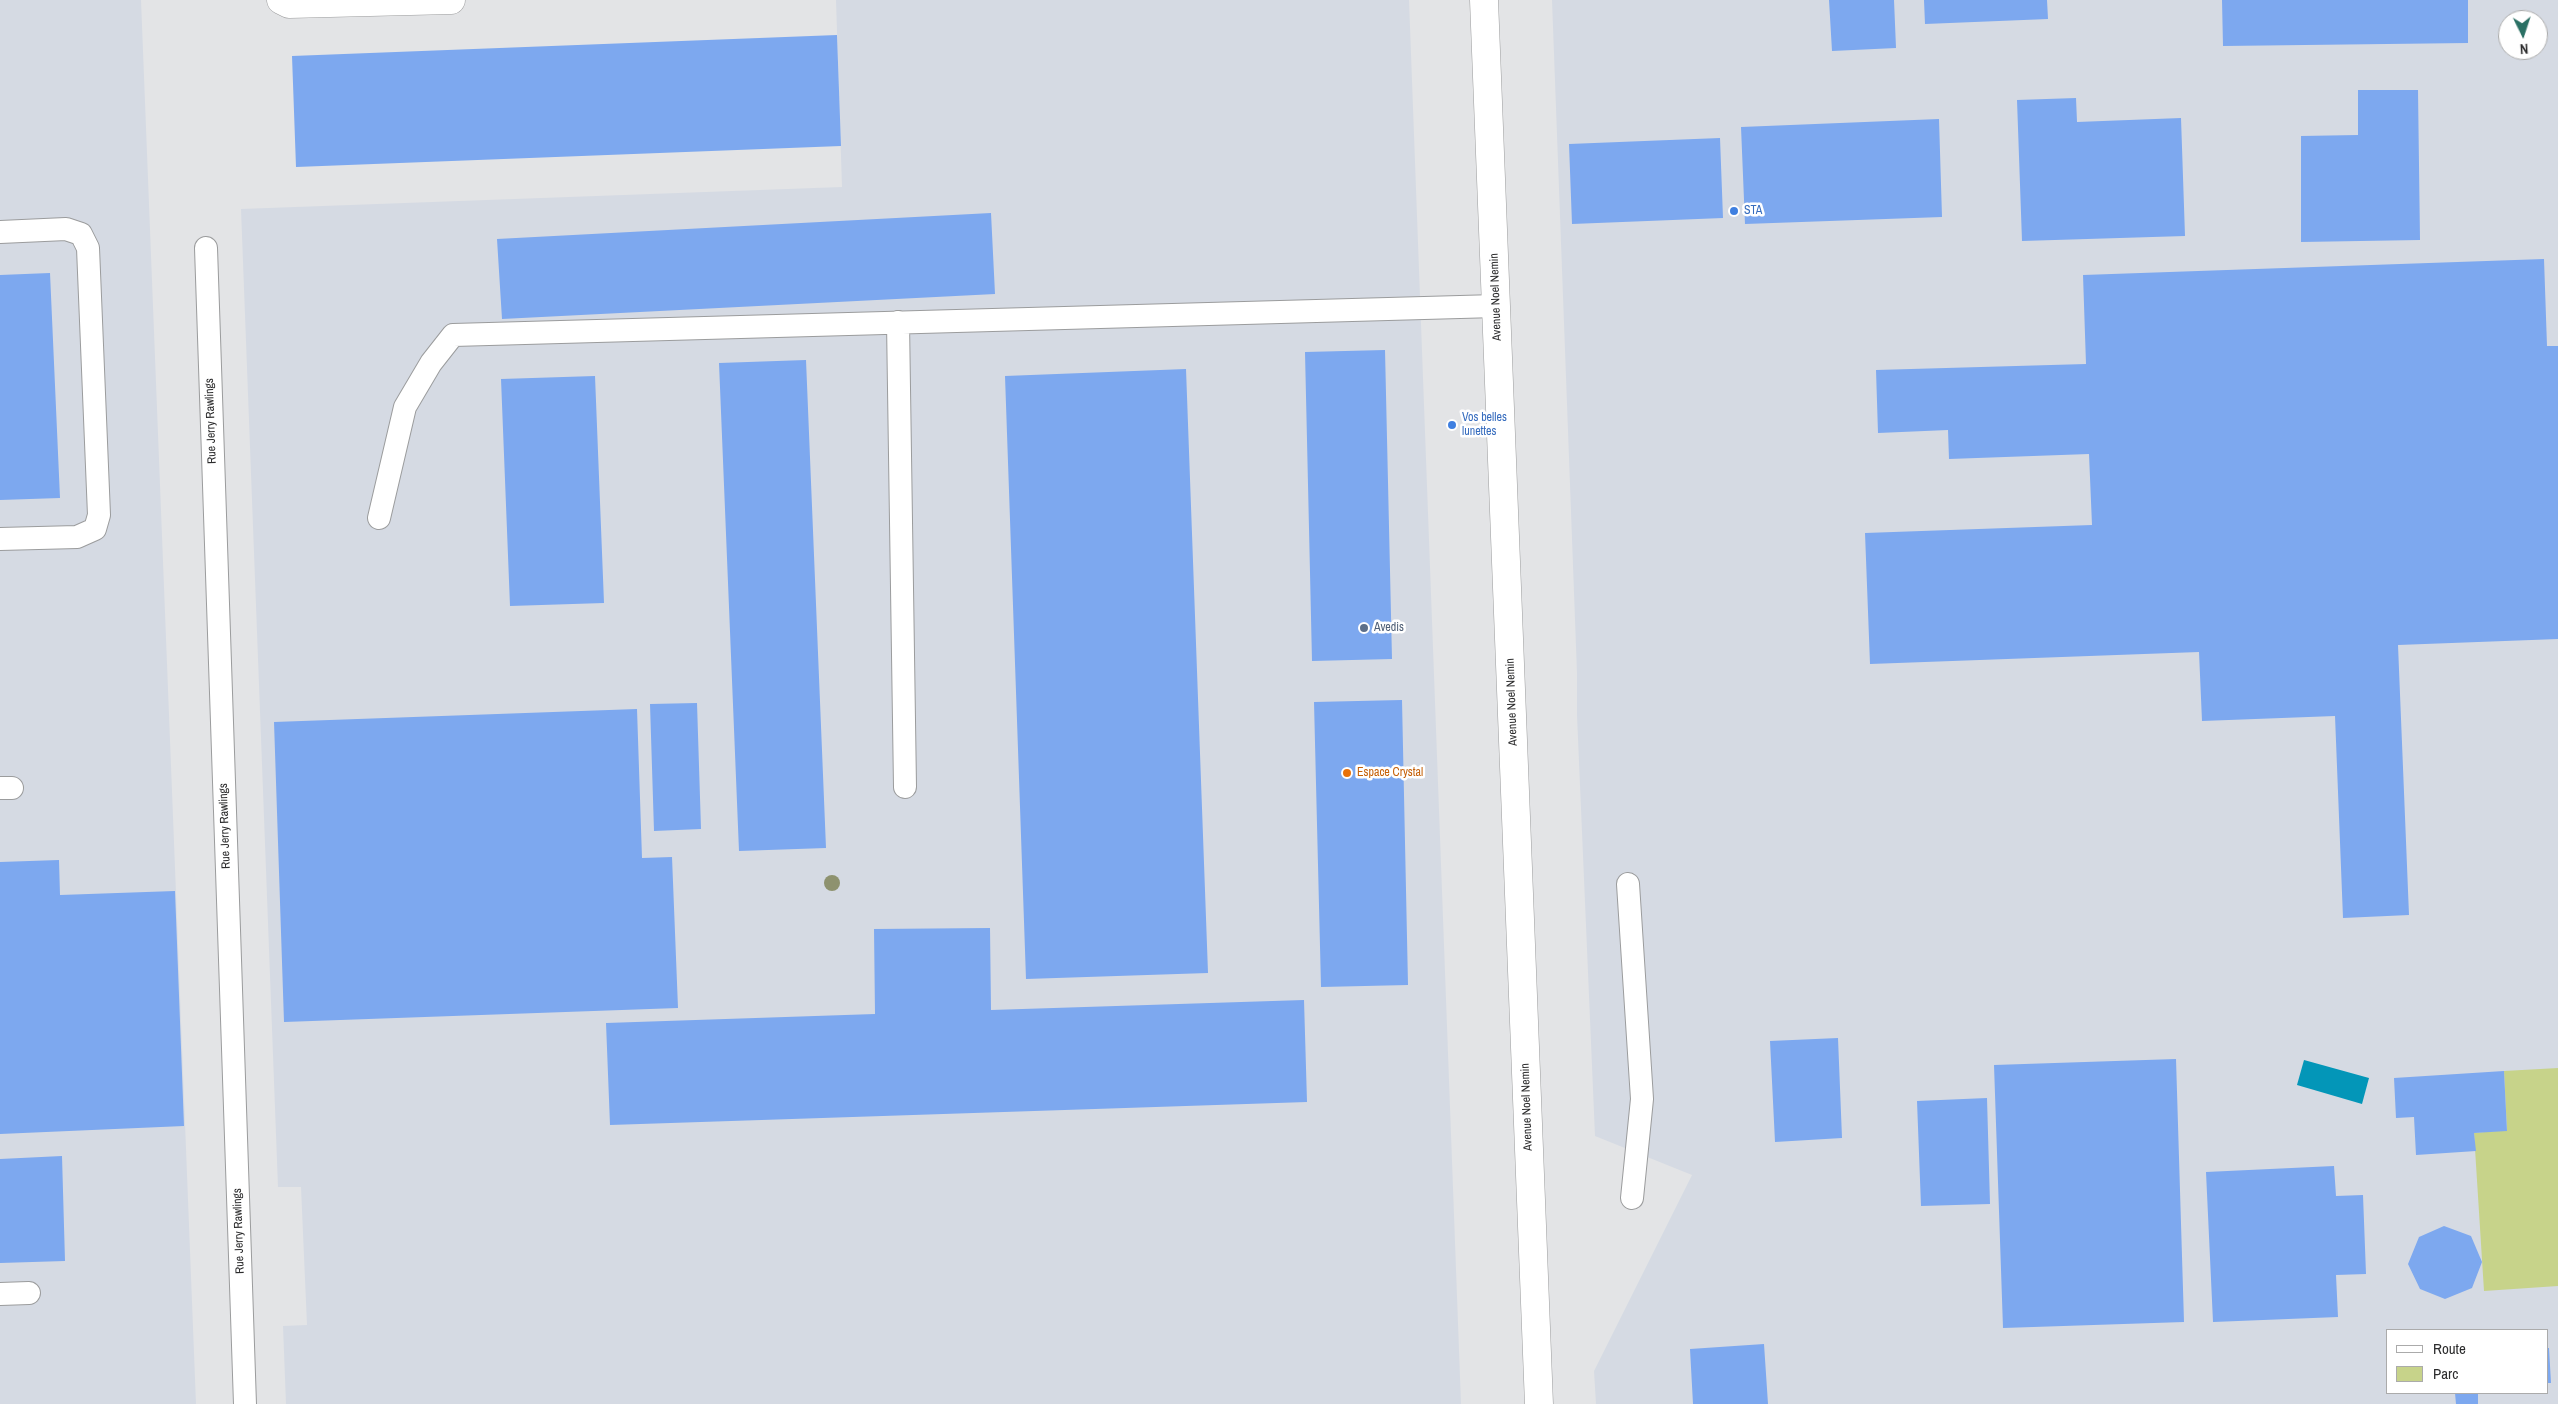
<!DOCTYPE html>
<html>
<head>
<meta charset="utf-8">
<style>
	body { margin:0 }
	#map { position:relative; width:2558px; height:1404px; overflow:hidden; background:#e3e4e6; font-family:"Archivo Narrow",sans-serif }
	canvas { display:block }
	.legend { position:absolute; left:2386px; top:1329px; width:162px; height:65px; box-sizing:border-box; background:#fff; border:1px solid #ababab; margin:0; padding:6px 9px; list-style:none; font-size:15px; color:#2c2c2d }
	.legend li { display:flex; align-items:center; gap:10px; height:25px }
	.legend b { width:25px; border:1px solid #ababab }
	.north { position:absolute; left:2498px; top:10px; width:50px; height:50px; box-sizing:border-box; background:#fff; border:1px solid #ababab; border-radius:50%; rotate:176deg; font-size:14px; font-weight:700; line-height:20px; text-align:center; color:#2c2c2d }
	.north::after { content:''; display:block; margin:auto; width:18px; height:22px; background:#2a7064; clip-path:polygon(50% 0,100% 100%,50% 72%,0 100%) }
</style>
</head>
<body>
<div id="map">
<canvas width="2558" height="1404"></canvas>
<ul class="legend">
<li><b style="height:6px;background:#fff"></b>Route</li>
<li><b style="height:14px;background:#c7d38a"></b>Parc</li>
</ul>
<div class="north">N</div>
</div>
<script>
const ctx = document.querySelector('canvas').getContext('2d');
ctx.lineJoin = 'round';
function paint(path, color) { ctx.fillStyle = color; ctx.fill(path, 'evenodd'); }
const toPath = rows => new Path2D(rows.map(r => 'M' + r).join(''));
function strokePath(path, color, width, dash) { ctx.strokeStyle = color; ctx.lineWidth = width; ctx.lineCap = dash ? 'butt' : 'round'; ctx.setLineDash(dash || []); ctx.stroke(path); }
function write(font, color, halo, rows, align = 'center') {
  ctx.font = font + ' "Archivo Narrow",sans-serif'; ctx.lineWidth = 5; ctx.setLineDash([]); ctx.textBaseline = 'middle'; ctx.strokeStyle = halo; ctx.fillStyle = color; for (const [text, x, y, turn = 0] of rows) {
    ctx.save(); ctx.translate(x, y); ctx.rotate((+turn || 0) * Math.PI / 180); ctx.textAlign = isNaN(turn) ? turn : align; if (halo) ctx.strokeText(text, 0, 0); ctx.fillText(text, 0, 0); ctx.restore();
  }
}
paint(toPath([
	[0,0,141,0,196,1404,0,1404],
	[836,0,1409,0,1461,1404,286,1404,283,1326,307,1325,301,1187,278,1187,241,209,842,187],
	[1552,0,2558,0,2558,1404,1596,1404,1594,1371,1692,1175,1595,1136,1577,715,1577,673],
	[2508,20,2538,20,2538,50,2508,50],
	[2387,1330,2547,1330,2547,1393,2387,1393]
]), '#d5dae3');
paint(toPath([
	[2558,1068,2558,1286,2484,1291,2474,1133,2507,1130,2504,1071]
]), '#c7d38a');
paint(toPath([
	[2304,1060,2369,1078,2362,1104,2297,1085]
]), '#0396b8');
paint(toPath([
	[1829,0,1894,0,1896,48,1832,51],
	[1924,0,2047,0,2048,19,1925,24],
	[2222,0,2468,0,2468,43,2223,46],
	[837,35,841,146,296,167,292,56],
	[2358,90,2418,90,2420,240,2301,242,2301,136,2358,135],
	[2076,98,2077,122,2181,118,2185,236,2022,241,2017,100],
	[1939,119,1942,217,1745,224,1741,127],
	[1720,138,1723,218,1572,224,1569,144],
	[991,213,995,294,502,319,497,239],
	[2544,259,2547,346,2558,346,2558,639,2398,645,2409,915,2343,918,2335,716,2202,721,2199,652,1870,664,1865,533,2092,525,2089,454,1949,459,1948,430,1878,433,1876,370,2086,364,2083,275],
	[50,273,60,498,0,500,0,275],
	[1385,350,1392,659,1312,661,1305,352],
	[806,360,826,848,739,851,719,363],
	[1186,369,1208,973,1026,979,1005,376],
	[595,376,604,603,510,606,501,379],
	[1402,700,1408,985,1321,987,1314,702],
	[697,703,701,829,654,831,650,704],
	[637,709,642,858,672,857,678,1008,284,1022,274,722],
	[59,860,60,895,175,891,184,1126,0,1134,0,862],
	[990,928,991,1010,1304,1000,1307,1102,610,1125,606,1023,875,1014,874,929],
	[1838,1038,1842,1138,1775,1142,1770,1041],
	[2176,1059,2184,1322,2003,1328,1994,1065],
	[2504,1071,2507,1131,2474,1133,2476,1151,2416,1155,2414,1117,2396,1118,2394,1078],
	[1987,1098,1990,1204,1921,1206,1917,1101],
	[62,1156,65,1261,0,1263,0,1159],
	[2334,1166,2336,1196,2363,1195,2366,1274,2336,1275,2338,1317,2213,1322,2206,1172],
	[2444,1226,2471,1236,2482,1262,2472,1288,2445,1299,2420,1289,2408,1264,2419,1237],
	[1764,1344,1768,1404,1693,1404,1690,1349],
	[2547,1348,2549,1348,2551,1383,2547,1383],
	[2455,1393,2478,1393,2478,1404,2456,1404]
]), '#7da8ef');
const service = toPath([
	[0,232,66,229,81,234,88,248,99,515,95,529,77,537,0,539],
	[206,248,245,1404],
	[898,322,905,787],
	[379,518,405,407,431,363,453,335,1496,306],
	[0,788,12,788],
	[1628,884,1642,1099,1632,1198],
	[0,1294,29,1293]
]);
const minor = toPath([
	[281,0,289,4,451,0]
]);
const tertiary = toPath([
	[1484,0,1539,1404]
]);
strokePath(service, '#9b9c9d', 24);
strokePath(minor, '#9b9c9d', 29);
strokePath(tertiary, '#9b9c9d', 29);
strokePath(service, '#fff', 22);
strokePath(minor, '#fff', 28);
strokePath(tertiary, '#fff', 28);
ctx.fillStyle = '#8e926f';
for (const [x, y] of [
	[832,883]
]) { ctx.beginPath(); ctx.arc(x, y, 8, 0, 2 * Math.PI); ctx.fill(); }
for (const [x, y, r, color] of [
	[1734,211,5,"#3f7fe0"],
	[1452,425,5,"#3f7fe0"],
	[1364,628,5,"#5c6f8a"],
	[1347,773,5,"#e8710a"]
]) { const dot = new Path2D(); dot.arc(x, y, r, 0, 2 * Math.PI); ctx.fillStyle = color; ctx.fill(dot); strokePath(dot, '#fff', 2); }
write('12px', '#366cbe', '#fff', [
	["STA",1744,211],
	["Vos belles",1462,418],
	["lunettes",1462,432]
], 'left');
write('12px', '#2c2c2d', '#fff', [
	["Avenue Noel Nemin",1496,297,-92],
	["Rue Jerry Rawlings",211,421,-92],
	["Avenue Noel Nemin",1512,702,-92],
	["Rue Jerry Rawlings",225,826,-92],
	["Avenue Noel Nemin",1527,1107,-92],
	["Rue Jerry Rawlings",239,1231,-92]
]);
write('12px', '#4e5e75', '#fff', [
	["Avedis",1374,628]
], 'left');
write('12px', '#c56008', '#fff', [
	["Espace Crystal",1357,773]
], 'left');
</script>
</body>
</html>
